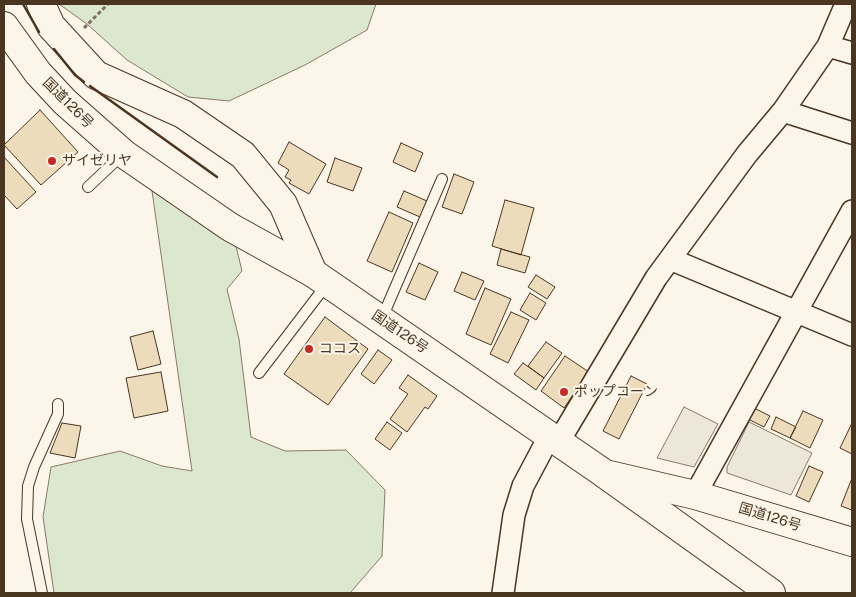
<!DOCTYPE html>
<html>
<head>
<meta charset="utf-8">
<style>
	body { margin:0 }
	#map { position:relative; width:856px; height:597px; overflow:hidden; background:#fbf6e9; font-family:"Public Sans",sans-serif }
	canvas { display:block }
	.frame { position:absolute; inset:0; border:5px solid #4a3520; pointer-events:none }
</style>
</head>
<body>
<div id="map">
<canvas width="856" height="597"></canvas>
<div class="frame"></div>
</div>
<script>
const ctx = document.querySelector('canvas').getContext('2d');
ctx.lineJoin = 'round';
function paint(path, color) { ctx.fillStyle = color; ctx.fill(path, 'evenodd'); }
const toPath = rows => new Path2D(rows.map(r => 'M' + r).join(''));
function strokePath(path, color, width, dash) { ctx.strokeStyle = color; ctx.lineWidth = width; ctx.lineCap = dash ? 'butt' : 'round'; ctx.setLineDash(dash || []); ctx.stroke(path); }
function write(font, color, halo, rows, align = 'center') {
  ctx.font = font + ' "Public Sans","Noto Sans JP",sans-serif'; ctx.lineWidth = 4; ctx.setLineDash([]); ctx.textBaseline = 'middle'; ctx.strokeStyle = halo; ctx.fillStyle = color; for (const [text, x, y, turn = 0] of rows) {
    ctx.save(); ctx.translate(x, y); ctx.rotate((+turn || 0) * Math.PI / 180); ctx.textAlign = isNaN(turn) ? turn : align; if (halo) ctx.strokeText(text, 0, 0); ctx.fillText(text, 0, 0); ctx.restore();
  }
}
const green = toPath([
	[59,4,376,4,367,30,305,65,229,101,188,97,127,60,87,24,59,4],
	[151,184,236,246,242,271,227,289,239,339,251,437,285,451,346,450,385,490,382,556,350,593,54,593,43,517,51,467,120,451,162,466,192,471,151,184]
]);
paint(green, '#dce7d0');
strokePath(green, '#887966', 1);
const parking = toPath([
	[684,407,718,424,694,467,657,458,684,407],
	[749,422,812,453,791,495,727,473,727,467,749,422]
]);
paint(parking, '#ede7d9');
strokePath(parking, '#887966', 1);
const building = toPath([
	[40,110,78,152,41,185,4,145,40,110],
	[289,142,326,164,309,194,289,183,291,180,285,177,289,170,278,163,289,142],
	[401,143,423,153,415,172,393,162,401,143],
	[4,157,36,192,17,209,4,195,4,157],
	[335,158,362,168,353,191,327,182,335,158],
	[454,174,474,182,462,214,442,207,454,174],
	[404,191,427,201,420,217,397,207,404,191],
	[505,200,534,208,521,255,492,246,505,200],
	[389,212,413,223,392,272,367,261,389,212],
	[501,249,530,257,525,273,497,265,501,249],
	[419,263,438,272,425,300,406,292,419,263],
	[462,272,484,281,475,300,454,291,462,272],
	[536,275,555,287,547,299,528,287,536,275],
	[485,288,511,299,491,345,466,334,485,288],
	[530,293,546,303,536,320,520,310,530,293],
	[511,312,529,320,508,363,490,354,511,312],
	[325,317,368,349,328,405,284,374,325,317],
	[153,331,161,364,138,370,130,337,153,331],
	[546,342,562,353,544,378,528,366,546,342],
	[378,350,392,360,374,384,361,374,378,350],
	[565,356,589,372,564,408,541,391,565,356],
	[523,363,544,378,536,390,514,374,523,363],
	[161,372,168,411,134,418,126,378,161,372],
	[408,375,437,396,428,409,425,407,407,432,390,419,408,394,399,388,408,375],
	[631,376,647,384,619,439,603,431,631,376],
	[754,408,770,416,764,427,748,419,754,408],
	[803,411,823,420,810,448,790,438,803,411],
	[776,417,796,427,790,438,771,429,776,417],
	[387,422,402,433,390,450,375,439,387,422],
	[62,423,81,426,75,458,50,453,62,423],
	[852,423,852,454,840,448,852,423],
	[809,466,823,472,809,502,796,496,809,466],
	[852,478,852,510,841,506,852,478]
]);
paint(building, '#ecdcbc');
strokePath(building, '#4a3520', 1);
const lane = toPath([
	[88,187,123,154],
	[382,318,442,179],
	[259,373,327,284],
	[42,593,27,519,28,486,34,467,58,414,58,404]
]);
const street = toPath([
	[828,46,852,53],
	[783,111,852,133],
	[670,259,852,335],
	[559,441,656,278,747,154,783,111,828,46,846,4],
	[695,495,852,211],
	[503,593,514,515,523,486,550,435]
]);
const secondary = toPath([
	[41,4,51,26,96,75,183,114,243,155,283,204,313,273],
	[605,474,771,593]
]);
const highway = toPath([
	[4,26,38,73,65,102,124,154,230,227,313,273,605,474,695,495,852,542]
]);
strokePath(lane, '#4a3520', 12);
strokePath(street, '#4a3520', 24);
strokePath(secondary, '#4a3520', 30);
strokePath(highway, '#4a3520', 30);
strokePath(toPath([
	[84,28,108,4]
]), '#7f6f5c', 3, [4, 2.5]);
strokePath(lane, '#fbf6e9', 10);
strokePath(street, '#fbf6e9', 21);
strokePath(secondary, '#fbf6e9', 28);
strokePath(highway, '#fbf6e9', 28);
strokePath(toPath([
	[23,4,39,32],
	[54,49,75,75,84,82],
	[90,86,217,177]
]), '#4a3520', 2.5);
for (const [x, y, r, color] of [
	[52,161,5,"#c62828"],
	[309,349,5,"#c62828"],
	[564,392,5,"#c62828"]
]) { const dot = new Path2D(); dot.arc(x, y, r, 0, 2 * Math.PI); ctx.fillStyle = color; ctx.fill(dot); strokePath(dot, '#fbf6e9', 2); }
write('14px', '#4a3520', '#fbf6e9', [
	["国道126号",68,103,45],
	["国道126号",400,332,34],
	["国道126号",770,517,17]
]);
write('14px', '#4a3520', '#fbf6e9', [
	["サイゼリヤ",62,161],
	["ココス",319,349],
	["ポップコーン",574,392]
], 'left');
</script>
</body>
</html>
